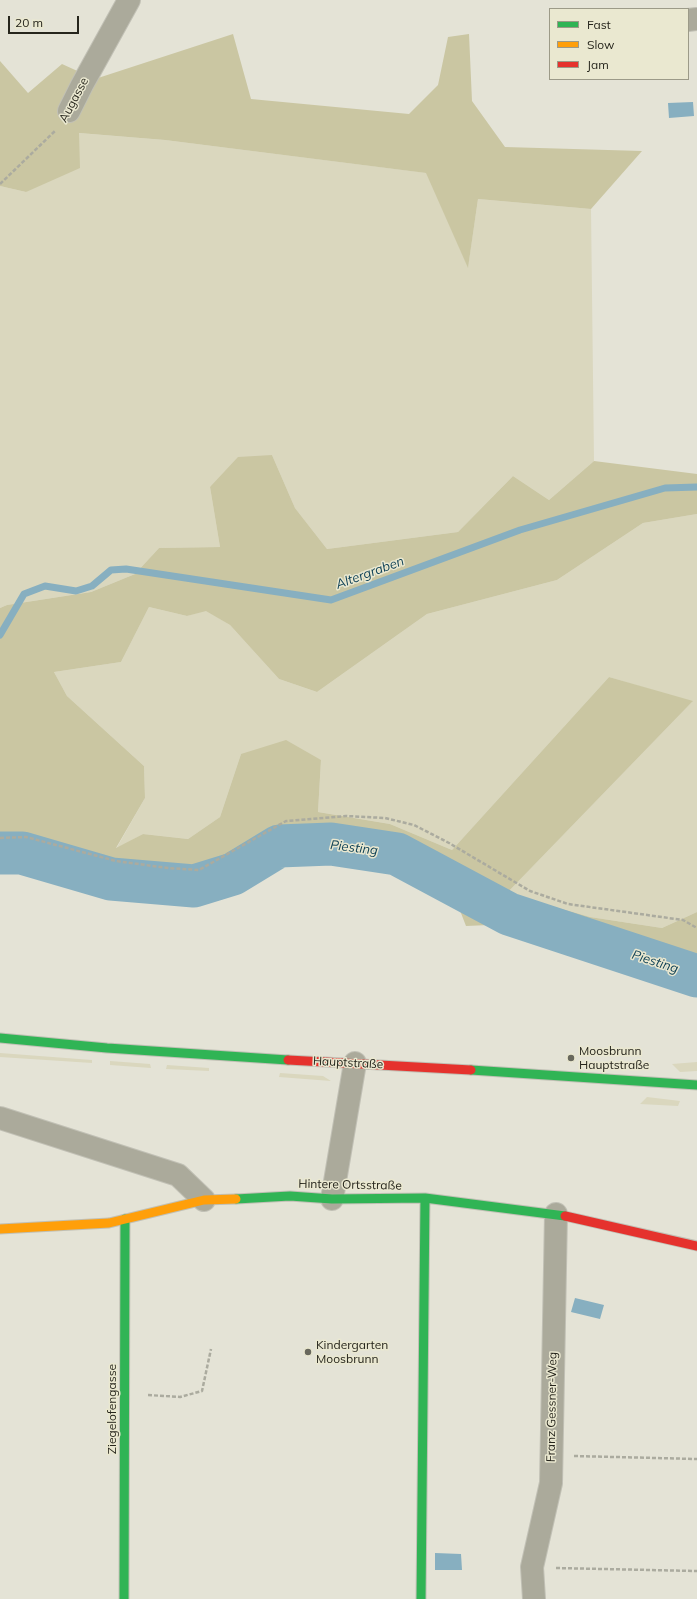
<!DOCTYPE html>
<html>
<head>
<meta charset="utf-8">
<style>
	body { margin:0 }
	#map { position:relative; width:697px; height:1599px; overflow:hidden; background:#e4e3d6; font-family:Mulish,sans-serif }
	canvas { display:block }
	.legend { position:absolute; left:549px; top:8px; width:140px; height:72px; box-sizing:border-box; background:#eae8d0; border:1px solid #9c9a88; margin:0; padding:5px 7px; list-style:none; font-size:12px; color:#26251c }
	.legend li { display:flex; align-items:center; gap:8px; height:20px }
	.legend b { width:20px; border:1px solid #9c9a88 }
	.scale { position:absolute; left:8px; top:16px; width:71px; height:18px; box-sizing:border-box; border:2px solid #26251c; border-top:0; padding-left:5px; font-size:12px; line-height:14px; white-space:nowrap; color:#26251c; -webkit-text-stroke:3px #eae8d0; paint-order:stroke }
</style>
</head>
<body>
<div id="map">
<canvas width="697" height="1599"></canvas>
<ul class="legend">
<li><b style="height:5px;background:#30b455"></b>Fast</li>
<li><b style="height:5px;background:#ff9f0a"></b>Slow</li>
<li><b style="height:5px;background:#e5322d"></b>Jam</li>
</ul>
<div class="scale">20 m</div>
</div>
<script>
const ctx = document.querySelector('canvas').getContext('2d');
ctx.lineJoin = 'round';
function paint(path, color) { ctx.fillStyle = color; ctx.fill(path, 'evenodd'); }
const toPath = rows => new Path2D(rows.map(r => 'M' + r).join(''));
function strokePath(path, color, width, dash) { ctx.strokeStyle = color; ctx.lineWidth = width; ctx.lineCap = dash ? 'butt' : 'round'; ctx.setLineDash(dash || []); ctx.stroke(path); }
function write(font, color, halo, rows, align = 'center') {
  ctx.font = font + ' Mulish,sans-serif'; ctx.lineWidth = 3; ctx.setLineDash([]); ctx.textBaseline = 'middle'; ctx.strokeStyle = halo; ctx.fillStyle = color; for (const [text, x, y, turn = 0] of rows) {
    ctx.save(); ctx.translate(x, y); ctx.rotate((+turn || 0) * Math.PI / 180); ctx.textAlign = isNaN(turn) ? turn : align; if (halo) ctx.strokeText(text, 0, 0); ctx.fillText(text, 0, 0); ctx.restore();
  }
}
paint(toPath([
	[78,133,165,140,427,173,468,267,478,199,591,209,594,461,549,500,513,476,458,532,327,549,295,508,272,455,210,487,220,547,159,548,135,574,91,592,7,605,0,608,0,186,26,192],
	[697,514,697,912,662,928,590,917,507,893,692,702,609,677,452,850,390,824,318,812,321,760,241,754,220,817,188,839,143,834,116,849,145,798,144,766,67,696,54,672,121,662,149,607,187,616,206,610,230,625,279,679,317,692,427,614,557,580,643,523],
	[0,1053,92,1060,92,1063,0,1057],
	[110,1061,150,1064,151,1068,110,1065],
	[697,1062,697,1071,680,1072,672,1064],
	[167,1065,209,1068,209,1071,166,1069],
	[280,1073,323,1076,331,1081,279,1077],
	[647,1097,680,1101,678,1106,640,1104]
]), '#dad7be');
paint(toPath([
	[233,34,251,99,409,114,438,85,448,37,469,34,472,101,505,147,642,151,591,209,478,199,468,268,426,173,165,140,79,133,80,168,26,192,0,186,0,61,28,93,62,64,95,79],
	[272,455,295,508,327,549,458,532,513,476,549,500,594,461,697,474,697,514,643,523,557,580,427,614,317,692,279,679,230,625,206,611,187,616,149,607,121,662,54,672,67,696,144,766,145,798,116,848,143,834,188,839,220,817,241,754,286,740,321,760,318,812,390,824,452,850,609,677,693,701,507,893,590,917,662,928,697,912,697,967,626,956,535,923,466,926,447,877,395,857,366,863,288,860,251,881,119,875,35,843,0,846,0,608,7,605,91,592,135,574,159,548,220,547,210,487,238,457]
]), '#cac6a2');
paint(toPath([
	[693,102,694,116,669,118,668,103],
	[575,1298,604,1305,600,1319,571,1312],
	[435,1553,461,1554,462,1570,435,1570]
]), '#87afc0');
strokePath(toPath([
	[0,635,24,594,45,586,76,591,92,586,111,570,126,569,331,600,520,530,665,488,697,487]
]), '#87afc0', 7);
strokePath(toPath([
	[0,853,22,853,111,879,194,886,233,874,279,846,331,844,397,854,509,914,697,976]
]), '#87afc0', 43);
const street = toPath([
	[688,20,697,19],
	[69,111,82,85,129,0],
	[0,1118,178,1175,204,1200],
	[332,1199,355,1063],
	[534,1599,532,1567,551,1483,556,1214]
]);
const fast = toPath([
	[0,1038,107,1048,288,1060],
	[471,1070,697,1085],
	[236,1199,290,1196,332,1199,425,1198,565,1216],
	[124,1599,125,1219],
	[421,1599,425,1198]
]);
const slow = toPath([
	[0,1229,109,1223,204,1200,236,1199]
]);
const jam = toPath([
	[288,1060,471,1070],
	[565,1216,697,1246]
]);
strokePath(street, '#c1c0b5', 24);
strokePath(fast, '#c1c0b5', 11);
strokePath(slow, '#c1c0b5', 11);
strokePath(jam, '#c1c0b5', 11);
strokePath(toPath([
	[0,184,56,130],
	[0,838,26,837,116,861,168,868,199,870,286,821,346,816,385,818,414,825,449,843,530,891,568,904,683,920,697,928],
	[148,1395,180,1397,202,1391,211,1349],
	[574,1456,697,1459],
	[556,1568,697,1571]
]), '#abab9f', 2.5, [4, 2]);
strokePath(street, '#abaa9b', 22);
strokePath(fast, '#30b455', 9);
strokePath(slow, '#ff9f0a', 9);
strokePath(jam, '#e5322d', 9);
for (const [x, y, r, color] of [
	[571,1058,4,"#68685d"],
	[308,1352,4,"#68685d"]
]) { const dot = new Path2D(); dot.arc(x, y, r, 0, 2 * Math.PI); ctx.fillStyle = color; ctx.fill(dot); strokePath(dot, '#eae8d0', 1.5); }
write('12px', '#26251c', '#eae8d0', [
	["Augasse",74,100,-62],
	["Hauptstraße",348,1063,3],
	["Hintere Ortsstraße",350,1185,1],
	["Franz Gessner-Weg",552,1407,-89],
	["Ziegelofengasse",112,1409,-90]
]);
write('12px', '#26251c', '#eae8d0', [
	["Moosbrunn",579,1051],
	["Hauptstraße",579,1065],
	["Kindergarten",316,1345],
	["Moosbrunn",316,1359]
], 'left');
write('italic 13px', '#114357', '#eae8d0', [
	["Altergraben",370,573,-20],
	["Piesting",354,848,7],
	["Piesting",655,962,18]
]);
</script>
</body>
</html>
